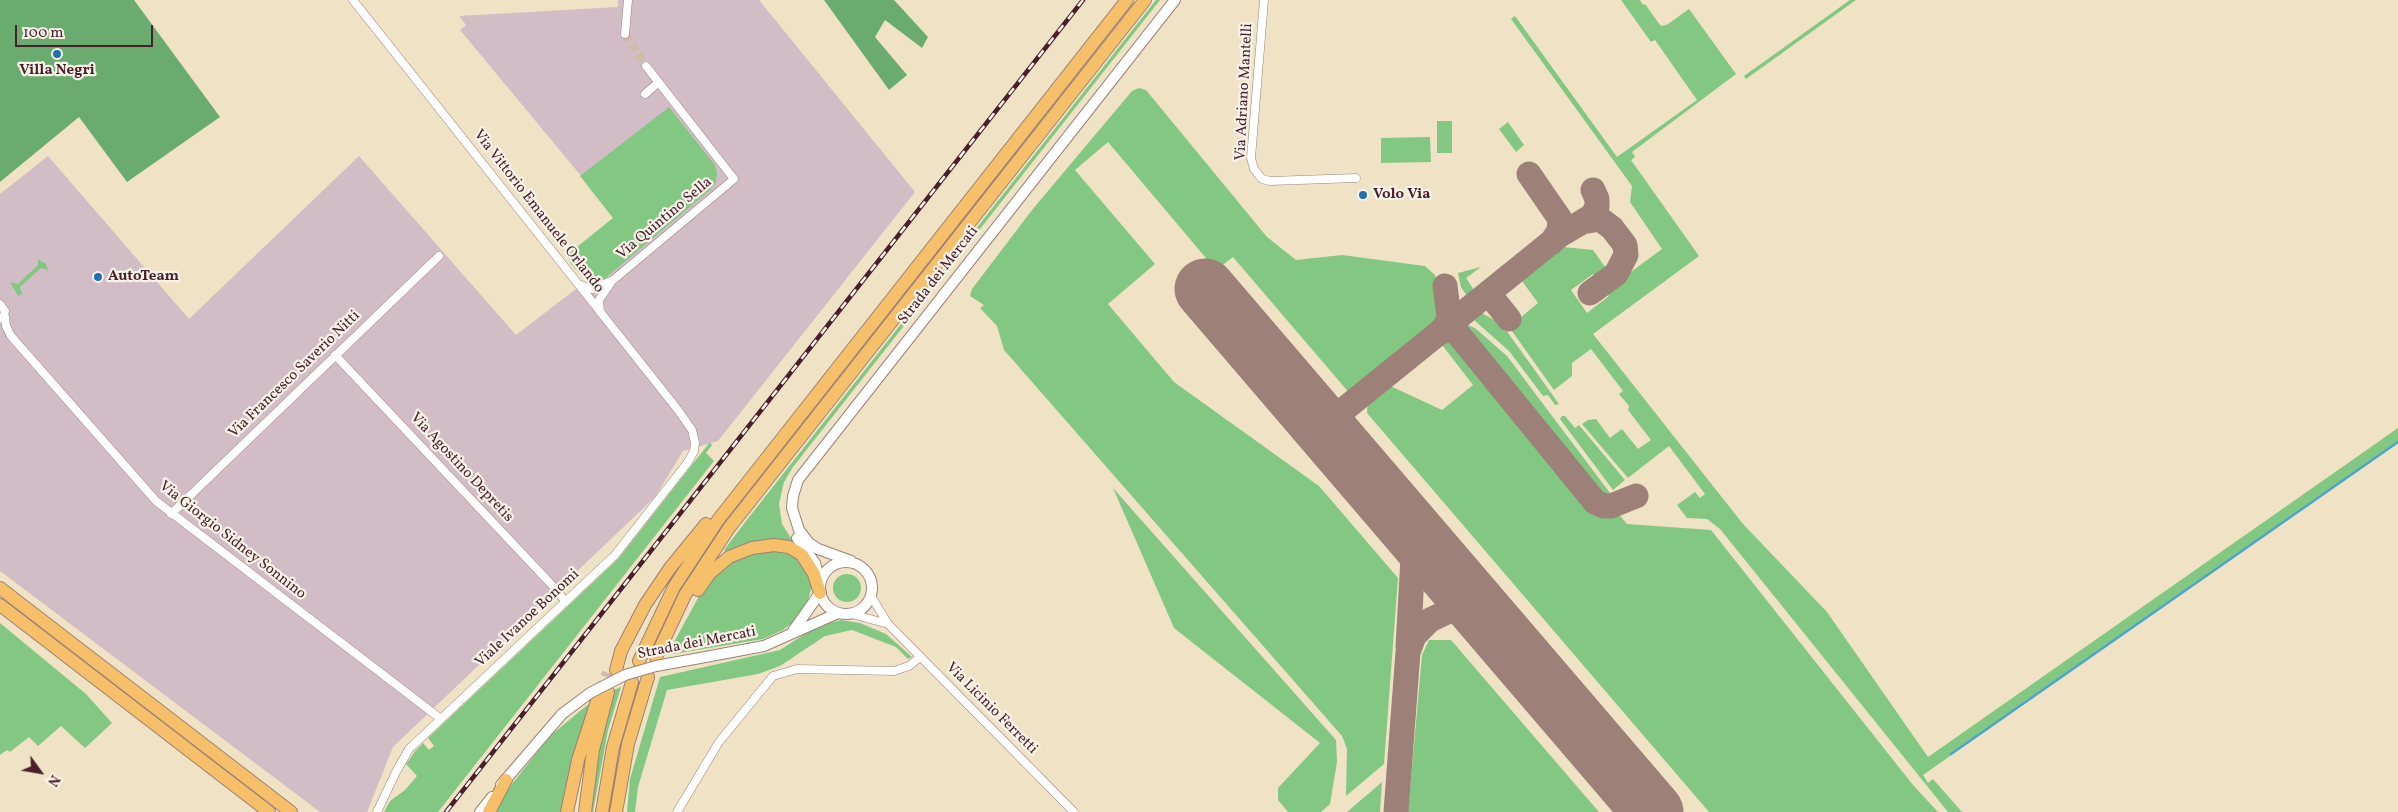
<!DOCTYPE html>
<html>
<head>
<meta charset="utf-8">
<style>
	body { margin:0 }
	#map { position:relative; width:2398px; height:812px; overflow:hidden; background:#f0e2c5; font-family:Vollkorn,serif }
	canvas { display:block }
	.north { position:absolute; left:15px; top:747px; width:50px; height:50px; -webkit-text-stroke:4px #f7f3e8; paint-order:stroke; rotate:122deg; font-size:14px; font-weight:700; line-height:20px; text-align:center; color:#4a1f2b }
	.north::after { content:''; display:block; margin:auto; width:18px; height:22px; background:#4a1f2b; clip-path:polygon(50% 0,100% 100%,50% 72%,0 100%) }
	.scale { position:absolute; left:15px; top:25px; width:138px; height:22px; box-sizing:border-box; border:2px solid #4a1f2b; border-top:0; padding-left:6px; font-size:15px; line-height:18px; white-space:nowrap; color:#4a1f2b; -webkit-text-stroke:4px #f7f3e8; paint-order:stroke }
</style>
</head>
<body>
<div id="map">
<canvas width="2398" height="812"></canvas>
<div class="north">N</div>
<div class="scale">100 m</div>
</div>
<script>
const ctx = document.querySelector('canvas').getContext('2d');
ctx.lineJoin = 'round';
function paint(path, color) { ctx.fillStyle = color; ctx.fill(path, 'evenodd'); }
const toPath = rows => new Path2D(rows.map(r => 'M' + r).join(''));
function strokePath(path, color, width, dash) { ctx.strokeStyle = color; ctx.lineWidth = width; ctx.lineCap = dash ? 'butt' : 'round'; ctx.setLineDash(dash || []); ctx.stroke(path); }
function write(font, color, halo, rows, align = 'center') {
  ctx.font = font + ' Vollkorn,serif'; ctx.lineWidth = 4.5; ctx.setLineDash([]); ctx.textBaseline = 'middle'; ctx.strokeStyle = halo; ctx.fillStyle = color; for (const [text, x, y, turn = 0] of rows) {
    ctx.save(); ctx.translate(x, y); ctx.rotate((+turn || 0) * Math.PI / 180); ctx.textAlign = isNaN(turn) ? turn : align; if (halo) ctx.strokeText(text, 0, 0); ctx.fillText(text, 0, 0); ctx.restore();
  }
}
paint(toPath([
	[618,0,759,0,915,192,718,441,683,451,655,497,393,747,367,812,320,812,0,571,0,194,48,156,189,319,359,156,516,335,590,278,616,218,460,30,466,25,459,16,618,7]
]), '#d2bdc6');
paint(toPath([
	[1156,0,1160,0,793,467,784,482,779,504,782,524,794,543,744,545,726,552,724,550,746,521],
	[1621,0,1640,0,1643,5,1645,4,1660,25,1663,26,1668,24,1689,9,1736,74,1632,152,1635,157,1631,160,1699,256,1593,334,1743,524,1827,612,1928,757,2398,428,2398,442,1923,775,1928,783,1933,779,1962,812,1948,812,1720,529,1707,519,1687,518,1677,505,1695,492,1700,498,1705,494,1669,446,1628,478,1582,424,1588,420,1596,419,1610,438,1622,429,1638,449,1651,440,1628,410,1629,406,1619,394,1623,391,1591,349,1572,363,1572,376,1554,390,1509,327,1538,303,1522,281,1563,247,1593,250,1608,271,1597,279,1593,274,1571,290,1587,313,1609,296,1605,291,1662,249,1630,202,1632,186,1511,19,1515,16,1617,157,1697,100,1655,40,1651,42],
	[1850,0,1856,0,1746,79,1744,76],
	[1139,88,1146,90,1267,237,1296,260,1342,255,1425,266,1435,275,1442,306,1442,318,1439,323,1351,395,1233,257,1216,270,1108,142,1075,170,1155,264,1108,304,1174,382,1319,486,1398,578,1384,764,1346,796,1347,749,1342,736,1004,350,997,326,980,308,984,305,970,296,972,289,1032,210,1132,91],
	[669,107,715,165,717,173,716,182,710,190,603,280,595,283,587,281,571,264,567,255,613,218,580,176],
	[1437,121,1452,121,1452,153,1437,153],
	[1508,122,1524,145,1516,152,1499,129],
	[1430,137,1431,162,1381,163,1381,138],
	[38,259,46,264,48,270,41,268,20,287,22,294,18,296,10,282,18,284,38,265],
	[1481,267,1466,278,1476,293,1468,298,1461,287,1458,273],
	[1478,311,1498,322,1504,331,1506,330,1559,404,1555,405,1548,395,1543,396,1509,351,1475,321,1471,316],
	[1466,324,1475,328,1507,356,1616,501,1601,500,1593,494,1458,327],
	[1449,334,1457,337,1593,504,1604,514,1615,510,1627,524,1711,530,1913,785,1938,812,1709,812,1367,413,1368,399,1386,384,1442,410,1473,385,1439,341],
	[1562,416,1565,416,1575,428,1579,425,1625,480,1613,490,1560,419],
	[710,442,712,445,706,453,714,461,438,812,384,812,390,801,405,790,417,776,406,764,416,750,423,743,429,750,434,746,428,738,618,559],
	[1113,488,1336,740,1337,762,1330,804,1321,812,1288,812,1278,800,1278,788,1320,743,1174,628],
	[769,550,787,552,802,561,812,585,807,605,795,621,783,630,763,639,667,655,704,587,724,567,740,557],
	'833 588a14 14 0 1 1 28 0a14 14 0 1 1-28 0Z',
	[841,620,860,623,886,634,912,657,908,659,896,647,852,630,825,636,780,666,758,674,667,690,638,787,635,812,627,812,630,779,660,677,780,650,817,626],
	[0,623,86,694,112,723,85,748,61,726,38,746,29,737,10,752,7,750,0,755],
	[1429,640,1451,640,1599,812,1408,812,1422,655],
	[621,687,608,730,593,812,591,812,596,763,606,714,614,690],
	[591,702,562,812,494,812,512,784,550,736],
	[1382,782,1380,812,1347,812]
]), '#83c882');
paint(toPath([
	[0,0,134,0,220,117,127,182,79,117,0,182],
	[824,0,894,0,928,37,922,48,885,20,875,37,907,75,889,90]
]), '#6aac70');
strokePath(toPath([
	[1951,754,2398,442]
]), '#4da5ca', 2.5);
strokePath(toPath([
	[1529,174,1560,219,1559,231,1551,243],
	[1582,222,1592,216,1597,207,1597,199,1593,190],
	[1480,300,1486,297,1493,299,1509,319],
	[1439,333,1449,329,1454,329,1595,502,1604,506,1611,506,1636,496],
	[1439,333,1446,325,1449,317,1445,286],
	[1342,449,1336,437,1335,428,1338,418,1347,407,1560,235,1582,222,1600,219,1612,228,1625,245,1626,255,1616,274,1590,293],
	[1382,496,1406,532,1413,558,1408,647],
	[1396,812,1408,652,1414,636,1430,620,1447,612,1458,610,1477,612,1495,627]
]), '#9d8078', 25);
strokePath(toPath([
	[1205,289,1653,812]
]), '#9d8078', 61);
strokePath(toPath([
	[625,34,646,66]
]), '#cfbba6', 8, [8, 4]);
strokePath(toPath([
	[600,694,608,673]
]), '#cfbba6', 12, [12, 6]);
const minor = toPath([
	[353,0,678,410,692,430,695,443,694,451,688,462,615,555,409,749,396,772,377,812],
	[1264,0,1251,158,1254,169,1262,179,1270,181,1356,178],
	[625,34,628,0],
	[645,94,659,82],
	[578,284,592,289,611,281],
	[0,304,5,311,3,319],
	[600,312,599,300,612,281,734,179,646,66],
	[5,317,6,326,11,336,156,501,441,719],
	[335,355,550,583,566,602],
	[171,514,439,256],
	[852,614,888,624,871,596],
	[888,624,1074,812],
	[677,812,719,742,773,676,797,669,894,671,909,666,920,657]
]);
const tertiary = toPath([
	[797,538,815,563,820,581],
	[851,561,818,549,809,543,799,530,792,508,793,496,798,480,1175,0],
	'820 588a26 26 0 1 1 52 0a26 26 0 1 1-52 0Z',
	[793,631,820,593],
	[700,658,764,646,838,613],
	[501,785,562,714],
	[480,812,492,797]
]);
const trunk = toPath([
	[0,588,291,812],
	[698,590,709,574,729,557,752,548,774,545,789,547,802,555,814,574,820,593],
	[0,605,269,812],
	[656,657,685,595,729,528,1145,0],
	[639,661,674,587,718,520,1127,0],
	[616,670,621,651,645,605,670,568,706,524],
	[489,812,506,780],
	[567,812,578,760,598,698],
	[585,812,593,750,608,692],
	[602,812,613,747,632,682],
	[616,812,628,744,648,677]
]);
strokePath(minor, '#9d8078', 9);
strokePath(tertiary, '#9d8078', 12);
strokePath(trunk, '#9d8078', 14);
strokePath(minor, '#fff', 8);
strokePath(tertiary, '#fff', 10);
strokePath(trunk, '#f6c06b', 12);
const rail = toPath([
	[446,812,1083,0]
]);
strokePath(rail, '#4a1f2b', 4.5);
strokePath(rail, '#f7f3e8', 2.5, [8]);
const tertiaryBridge = toPath([
	[562,714,590,693,625,675,656,666,700,658]
]);
strokePath(tertiaryBridge, '#9d8078', 12, []);
strokePath(tertiaryBridge, '#fff', 10);
for (const [x, y, r, color] of [
	[57,54,5,"#1f6fb2"],
	[1363,195,5,"#1f6fb2"],
	[98,277,5,"#1f6fb2"]
]) { const dot = new Path2D(); dot.arc(x, y, r, 0, 2 * Math.PI); ctx.fillStyle = color; ctx.fill(dot); strokePath(dot, '#f7f3e8', 2); }
write('bold 15px', '#4a1f2b', '#f7f3e8', [
	["Villa Negri",57,71,"center"],
	["Volo Via",1373,195],
	["AutoTeam",108,277]
], 'left');
write('15px', '#4a1f2b', '#f7f3e8', [
	["Via Adriano Mantelli",1245,92,-87],
	["Via Vittorio Emanuele Orlando",538,212,52],
	["Via Quintino Sella",665,219,-40],
	["Strada dei Mercati",939,276,-52],
	["Via Francesco Saverio Nitti",295,375,-44],
	["Via Agostino Depretis",461,468,47],
	["Via Giorgio Sidney Sonnino",232,541,38],
	["Viale Ivanoe Bonomi",528,619,-43],
	["Strada dei Mercati",697,644,-11],
	["Via Licinio Ferretti",991,709,45]
]);
</script>
</body>
</html>
